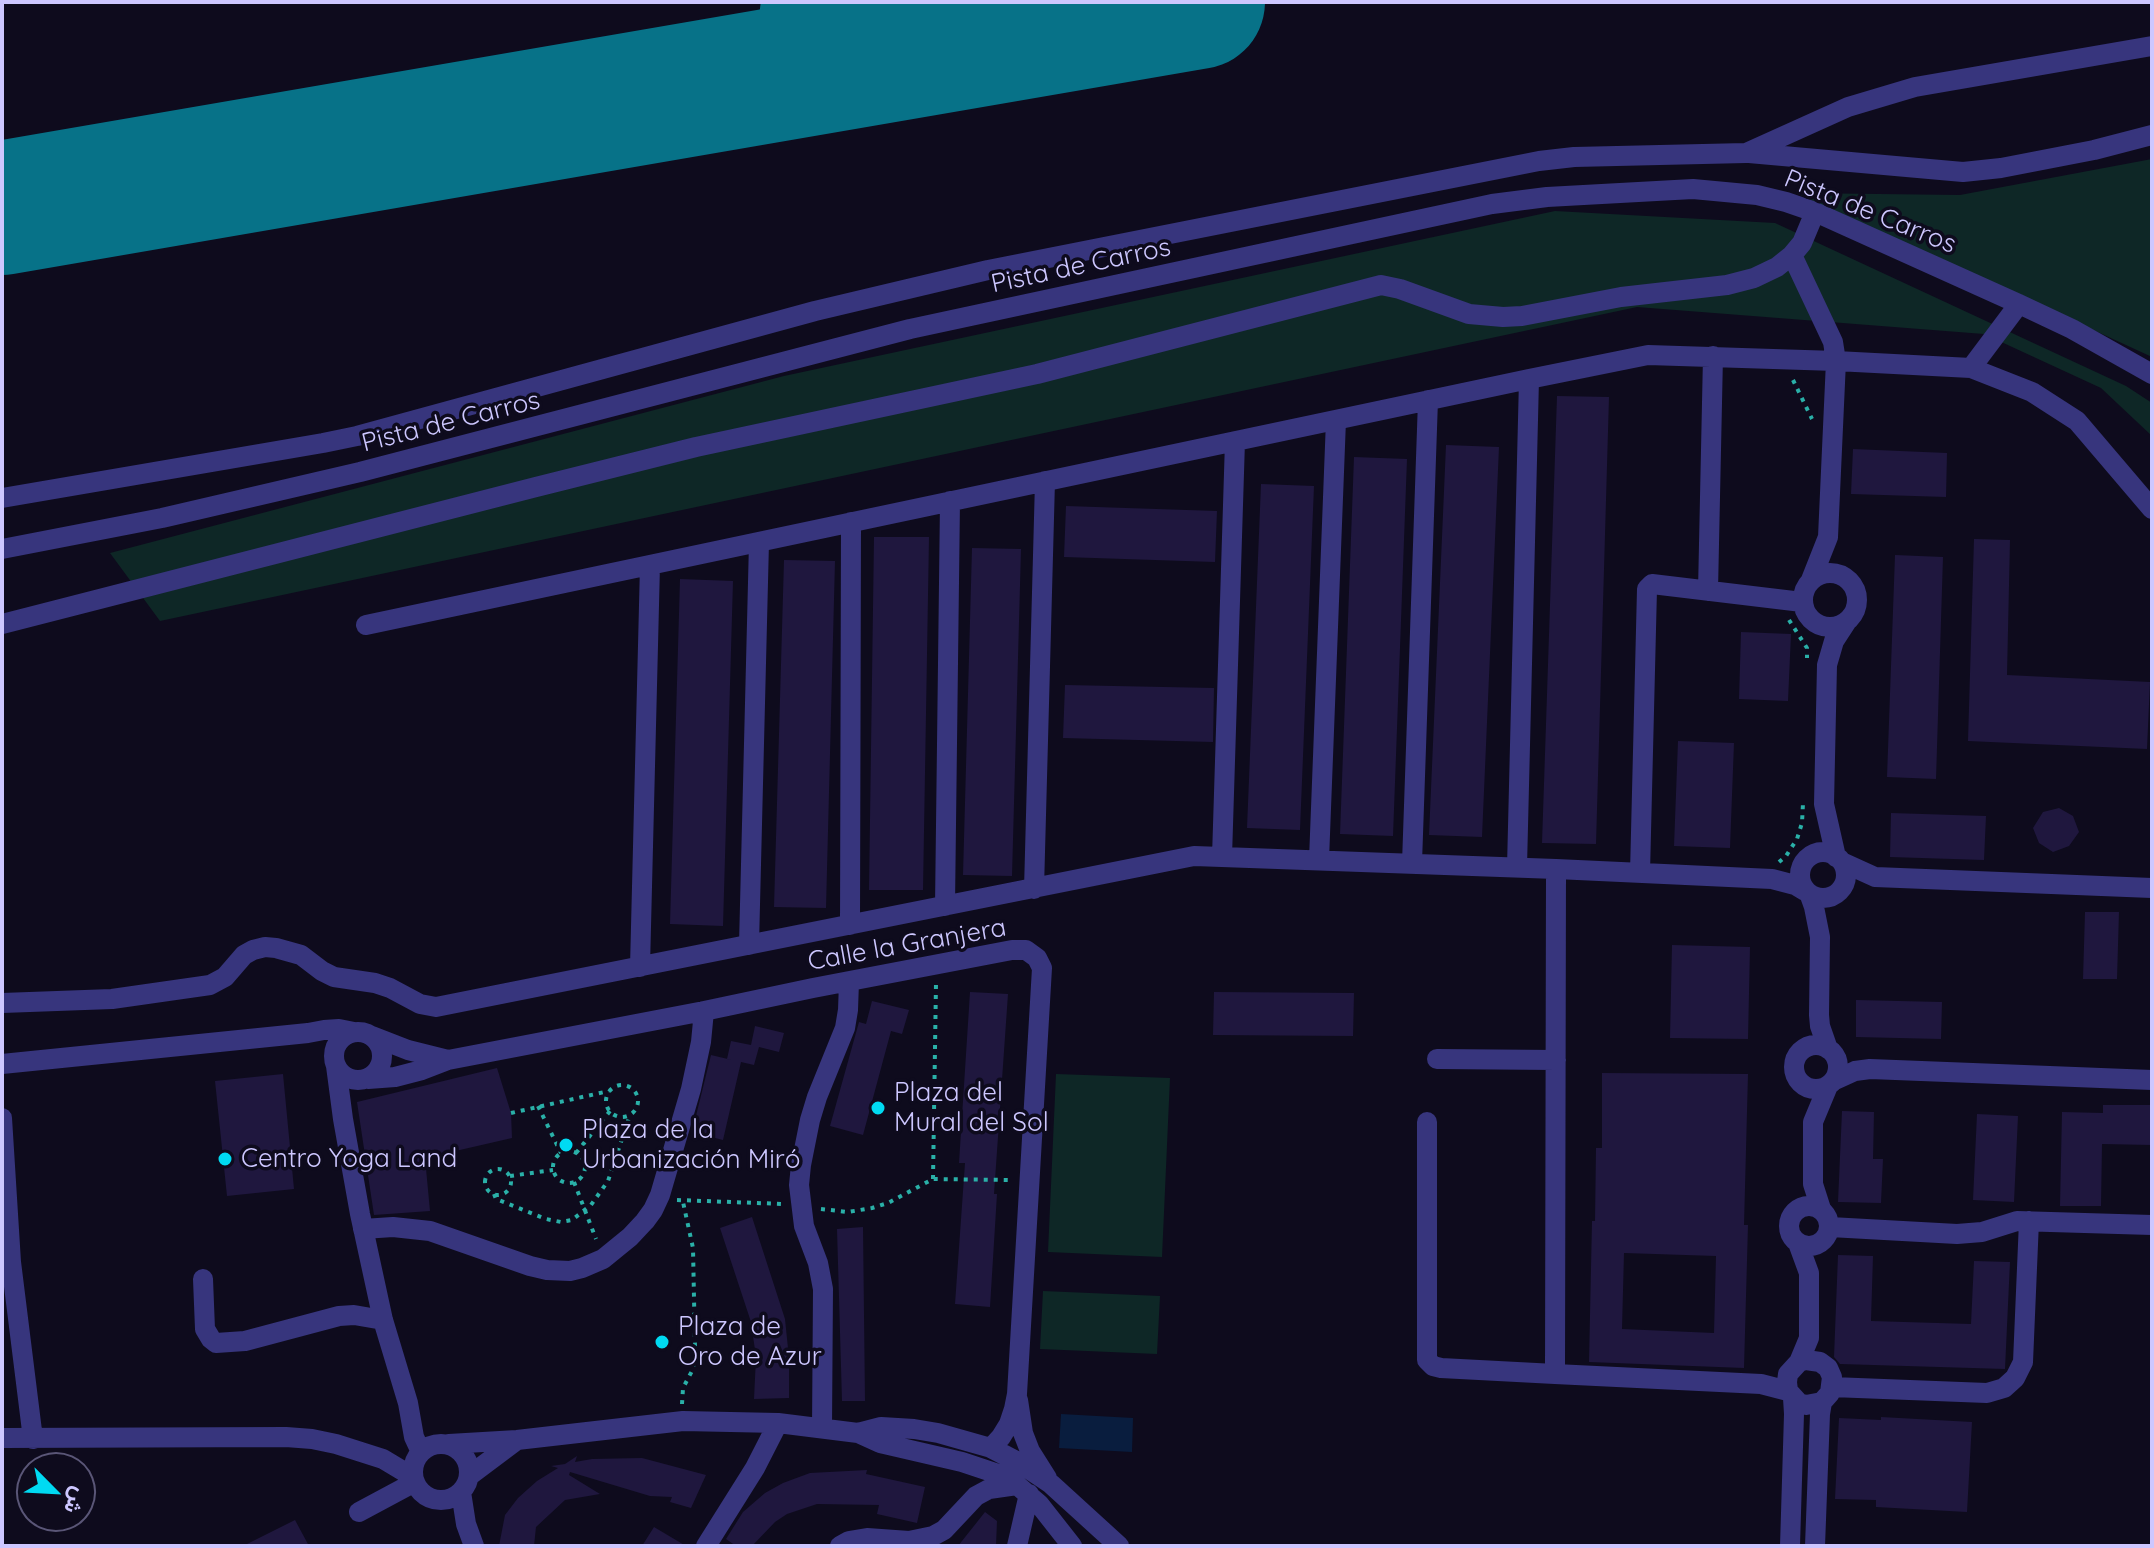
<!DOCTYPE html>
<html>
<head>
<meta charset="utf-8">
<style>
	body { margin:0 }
	#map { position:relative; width:2154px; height:1548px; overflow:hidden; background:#0e0b1d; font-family:Quicksand,Vazirmatn,sans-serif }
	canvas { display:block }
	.frame { position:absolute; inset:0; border:4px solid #cdc7ff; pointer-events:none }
	.north { position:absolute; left:16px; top:1452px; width:80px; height:80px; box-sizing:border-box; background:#0e0b1d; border:2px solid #5a5677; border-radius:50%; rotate:114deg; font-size:22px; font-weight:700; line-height:32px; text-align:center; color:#cdc7ff }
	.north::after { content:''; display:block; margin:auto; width:28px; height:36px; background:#00daf2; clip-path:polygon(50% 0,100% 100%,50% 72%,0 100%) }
</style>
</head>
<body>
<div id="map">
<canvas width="2154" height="1548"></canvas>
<div class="frame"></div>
<div class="north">ش</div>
</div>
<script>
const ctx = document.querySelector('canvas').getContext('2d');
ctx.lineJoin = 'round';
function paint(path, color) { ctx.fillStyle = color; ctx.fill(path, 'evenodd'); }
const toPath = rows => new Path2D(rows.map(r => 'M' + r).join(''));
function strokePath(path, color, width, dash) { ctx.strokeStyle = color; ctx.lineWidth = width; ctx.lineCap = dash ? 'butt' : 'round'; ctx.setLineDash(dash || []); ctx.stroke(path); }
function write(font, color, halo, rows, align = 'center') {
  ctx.font = font + ' Quicksand,sans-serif'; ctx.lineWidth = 7; ctx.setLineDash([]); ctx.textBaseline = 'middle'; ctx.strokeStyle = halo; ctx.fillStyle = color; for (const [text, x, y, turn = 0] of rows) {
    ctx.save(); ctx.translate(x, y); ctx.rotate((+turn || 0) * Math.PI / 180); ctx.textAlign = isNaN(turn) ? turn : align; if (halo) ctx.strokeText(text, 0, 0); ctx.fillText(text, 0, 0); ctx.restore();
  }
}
paint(toPath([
	[2152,159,2152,357,1796,193,1960,195],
	[1555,211,1775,223,2126,386,2152,403,2152,436,2101,388,1984,334,1637,307,160,621,110,553,784,376],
	[1056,1074,1170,1078,1162,1257,1048,1252],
	[1043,1291,1160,1296,1157,1354,1040,1349]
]), '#0e2726');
paint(toPath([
	[1061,1414,1133,1418,1132,1452,1059,1448]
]), '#091d3e');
strokePath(toPath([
	[893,2,906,11,950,31,990,38],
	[1138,12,1153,2],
	[707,87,735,75,767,51,777,37,786,18,788,2]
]), '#077288', 54);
strokePath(toPath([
	[2,208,1198,2]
]), '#077288', 134);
paint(toPath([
	[1557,396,1609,397,1596,844,1542,843],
	[1446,445,1499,447,1482,837,1429,835],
	[1853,449,1947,453,1946,497,1851,494],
	[1354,457,1407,459,1393,836,1340,834],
	[1261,484,1314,486,1300,830,1247,828],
	[1066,506,1217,511,1215,562,1064,557],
	[874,537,929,537,923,890,869,890],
	[1974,539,2010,540,2007,675,2150,682,2147,749,1968,741],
	[972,548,1021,549,1012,876,963,875],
	[1895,555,1943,557,1936,779,1887,777],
	[784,560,835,561,826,908,774,907],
	[680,579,733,581,723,926,670,924],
	[1741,632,1791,634,1788,701,1739,699],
	[1065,685,1214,688,1213,742,1063,738],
	[1678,741,1734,743,1730,848,1674,846],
	[2059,808,2073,816,2079,832,2069,846,2053,852,2039,843,2033,828,2043,812],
	[1891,813,1986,816,1984,860,1890,857],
	[2085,912,2119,912,2117,979,2083,979],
	[1672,945,1750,947,1748,1039,1670,1038],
	[970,992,1008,994,994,1194,997,1194,990,1307,955,1304,965,1163,959,1163],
	[1214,992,1354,993,1353,1036,1213,1035],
	[1856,1000,1942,1002,1941,1039,1856,1037],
	[872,1001,909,1010,902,1034,891,1031,863,1135,830,1126,859,1022,866,1024],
	[755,1026,784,1033,779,1052,759,1047,754,1065,741,1062,723,1140,692,1132,711,1055,732,1060,727,1059,731,1041,751,1045],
	[497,1068,511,1113,512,1138,425,1158,430,1211,374,1215,357,1102],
	[1602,1073,1748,1074,1744,1225,1748,1225,1744,1368,1589,1362,1592,1221,1595,1221,1596,1148,1602,1148],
	[1624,1253,1716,1256,1714,1333,1622,1329],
	[283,1074,294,1189,227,1196,215,1081],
	[2103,1105,2152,1105,2152,1145,2102,1144,2101,1206,2060,1206,2062,1112,2103,1113],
	[1842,1111,1874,1112,1873,1159,1883,1159,1881,1203,1838,1202],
	[1977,1114,2018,1116,2014,1202,1973,1200],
	[752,1217,785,1319,789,1358,789,1398,754,1399,756,1357,751,1322,720,1228],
	[863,1227,865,1401,842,1401,837,1229],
	[1838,1255,1873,1256,1871,1321,1971,1324,1974,1261,2010,1262,2005,1369,1840,1364,1834,1357],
	[1881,1417,1972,1422,1967,1512,1876,1507,1876,1500,1835,1499,1839,1418,1881,1420],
	[577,1456,575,1462,592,1459,642,1458,706,1475,691,1508,670,1502,672,1497,650,1496,570,1472,569,1475,600,1494,565,1500,536,1527,534,1546,499,1546,505,1515,518,1498,537,1481,558,1468,551,1466,565,1464],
	[867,1470,866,1474,925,1487,917,1523,877,1514,879,1505,817,1504,787,1514,775,1522,752,1546,736,1546,726,1539,743,1512,765,1493,783,1483,810,1473],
	[985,1512,997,1521,996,1546,958,1546],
	[295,1520,309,1546,243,1546],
	[654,1527,686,1546,642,1546]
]), '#1f173e');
strokePath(toPath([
	[1793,380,1812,419],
	[1789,620,1807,648,1807,658],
	[1779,862,1786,856,1797,839,1802,823,1803,803],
	'606 1101a16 16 0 1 1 32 0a16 16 0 1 1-32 0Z',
	[538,1106,561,1153],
	[511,1113,609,1091],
	'553 1167a16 16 0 1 1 32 0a16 16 0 1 1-32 0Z',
	[576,1153,610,1111],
	'485 1182a13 13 0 1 1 26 0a13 13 0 1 1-26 0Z',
	[510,1176,553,1170],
	[933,1179,936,983],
	[574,1182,596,1239],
	[494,1194,496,1199,546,1219,561,1222,572,1220,591,1205,608,1181,630,1115],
	[677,1200,784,1204],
	[821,1209,848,1212,872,1208,888,1203,933,1179,1013,1180],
	[682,1404,683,1388,693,1369,695,1348,693,1248,683,1202]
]), '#2ab0a8', 4, [4, 6]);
strokePath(toPath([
	[1749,153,1963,172,2001,168,2094,150,2152,135],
	[1792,255,1833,342,1836,361,1828,537,1811,580],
	[1971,368,2019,304],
	[2,498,323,443,357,436,815,311,988,270,1539,161,1574,157,1746,153,1848,107,1915,87,2152,46],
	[2,549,162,518,360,472,910,329,1492,204,1547,197,1693,189,1757,195,1786,202,1815,212,2019,304,2072,329,2152,374],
	'1803 600a27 27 0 1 1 54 0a27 27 0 1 1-54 0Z',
	[1708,591,1713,356],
	[2,624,536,487,696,447,1037,374,1381,285,1400,289,1469,314,1503,317,1522,316,1621,297,1727,285,1754,278,1777,267,1792,255,1802,243,1815,212],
	[366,625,1529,379,1648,355,1836,361,1971,368,2032,392,2077,421,2152,509],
	'1800 875a23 23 0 1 1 46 0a23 23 0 1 1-46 0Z',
	[1222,857,1235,441],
	[1836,857,1824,804,1827,665,1834,641,1847,621],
	[1319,860,1336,420],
	[1842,862,1875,877,2152,888],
	[1412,863,1428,400],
	[1517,867,1529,379],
	[1640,873,1647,589,1652,584,1802,602],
	[1034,889,1045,481],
	[1809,893,1814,907,1820,937,1819,1015,1820,1026,1828,1049],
	[945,906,950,501],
	[850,925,851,522],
	[749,945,759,542],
	[640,967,650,565],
	[2,1003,112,999,210,985,225,977,244,955,253,950,265,947,276,948,301,955,322,971,334,977,375,983,390,988,420,1004,436,1007,1194,856,1556,869,1772,879,1795,885,1805,891],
	'334 1056a24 24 0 1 1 48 0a24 24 0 1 1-48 0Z',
	[372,1036,408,1050,448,1060],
	'1794 1067a22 22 0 1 1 44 0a22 22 0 1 1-44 0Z',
	[1437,1059,1556,1060],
	[2,1064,308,1033,324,1030,339,1029,354,1032],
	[336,1066,343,1119,360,1214,383,1320,408,1403,414,1437,421,1452],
	[368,1079,395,1077,422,1070,448,1060,704,1011,813,988,1012,950,1026,950,1037,958,1042,968,1017,1394,1014,1409,1009,1424,1001,1437,991,1448],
	[1833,1081,1855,1071,1870,1069,2152,1080],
	[2,1118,11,1262,33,1439],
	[1427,1122,1427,1360,1433,1366,1441,1368,1555,1374,1761,1384,1788,1391],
	'1789 1226a20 20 0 1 1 40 0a20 20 0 1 1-40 0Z',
	[1821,1209,1813,1184,1813,1122,1828,1086],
	[1830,1227,1957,1234,1982,1232,2017,1221,2152,1225],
	[363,1229,393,1227,430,1231,530,1266,547,1270,570,1271,582,1268,603,1259,630,1237,645,1221,653,1210,660,1195,691,1089,701,1042,704,1011],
	[1798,1243,1809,1273,1809,1338,1799,1362],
	[203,1279,205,1329,211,1339,216,1343,245,1341,339,1316,354,1315,383,1320],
	[1555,1374,1556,869],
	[1832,1387,1987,1393,2004,1388,2015,1378,2023,1362,2029,1221],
	[1018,1400,1023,1433,1030,1451,1047,1478],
	[822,1428,823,1289,818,1263,804,1226,799,1185,801,1165,810,1120,817,1097,845,1028,848,1010,849,982],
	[858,1433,881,1427,914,1429,938,1433,991,1448,1018,1462,1051,1484,1119,1546],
	[2,1438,286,1437,312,1439,336,1444,383,1459,413,1477],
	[449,1444,517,1440,683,1421,778,1423,858,1433,880,1443,962,1462,1001,1475,1017,1485,1039,1504,1072,1546],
	'413 1472a28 28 0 1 1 56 0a28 28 0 1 1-56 0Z',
	[469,1476,517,1440],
	[461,1492,466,1524,474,1546],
	[359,1512,415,1482],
	[706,1546,755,1468,778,1423],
	[840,1546,849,1541,867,1538,909,1541,933,1536,944,1530,976,1496,989,1489,1017,1485],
	[1017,1546,1029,1494],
	[1790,1546,1794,1414,1793,1398],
	[1815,1546,1820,1414,1822,1402,1830,1393,1832,1377,1828,1368,1820,1362,1806,1360,1799,1362,1788,1374,1787,1382,1788,1391,1799,1403,1806,1405,1822,1402]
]), '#37357d', 20);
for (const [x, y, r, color] of [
	[878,1108,8,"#00daf2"],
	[566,1145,8,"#00daf2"],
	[225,1159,8,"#00daf2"],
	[662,1342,8,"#00daf2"]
]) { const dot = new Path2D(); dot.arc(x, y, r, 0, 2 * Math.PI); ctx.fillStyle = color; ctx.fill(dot); strokePath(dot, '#0e0b1d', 3); }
write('26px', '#cdc7ff', '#0e0b1d', [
	["Pista de Carros",1870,212,22],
	["Pista de Carros",1081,266,-12],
	["Pista de Carros",451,422,-14],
	["Calle la Granjera",907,945,-10]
]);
write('26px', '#cdc7ff', '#0e0b1d', [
	["Plaza del",894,1093],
	["Mural del Sol",894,1123],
	["Plaza de la",582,1130],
	["Urbanización Miró",582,1160],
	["Centro Yoga Land",241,1159],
	["Plaza de",678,1327],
	["Oro de Azur",678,1357]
], 'left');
</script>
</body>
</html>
